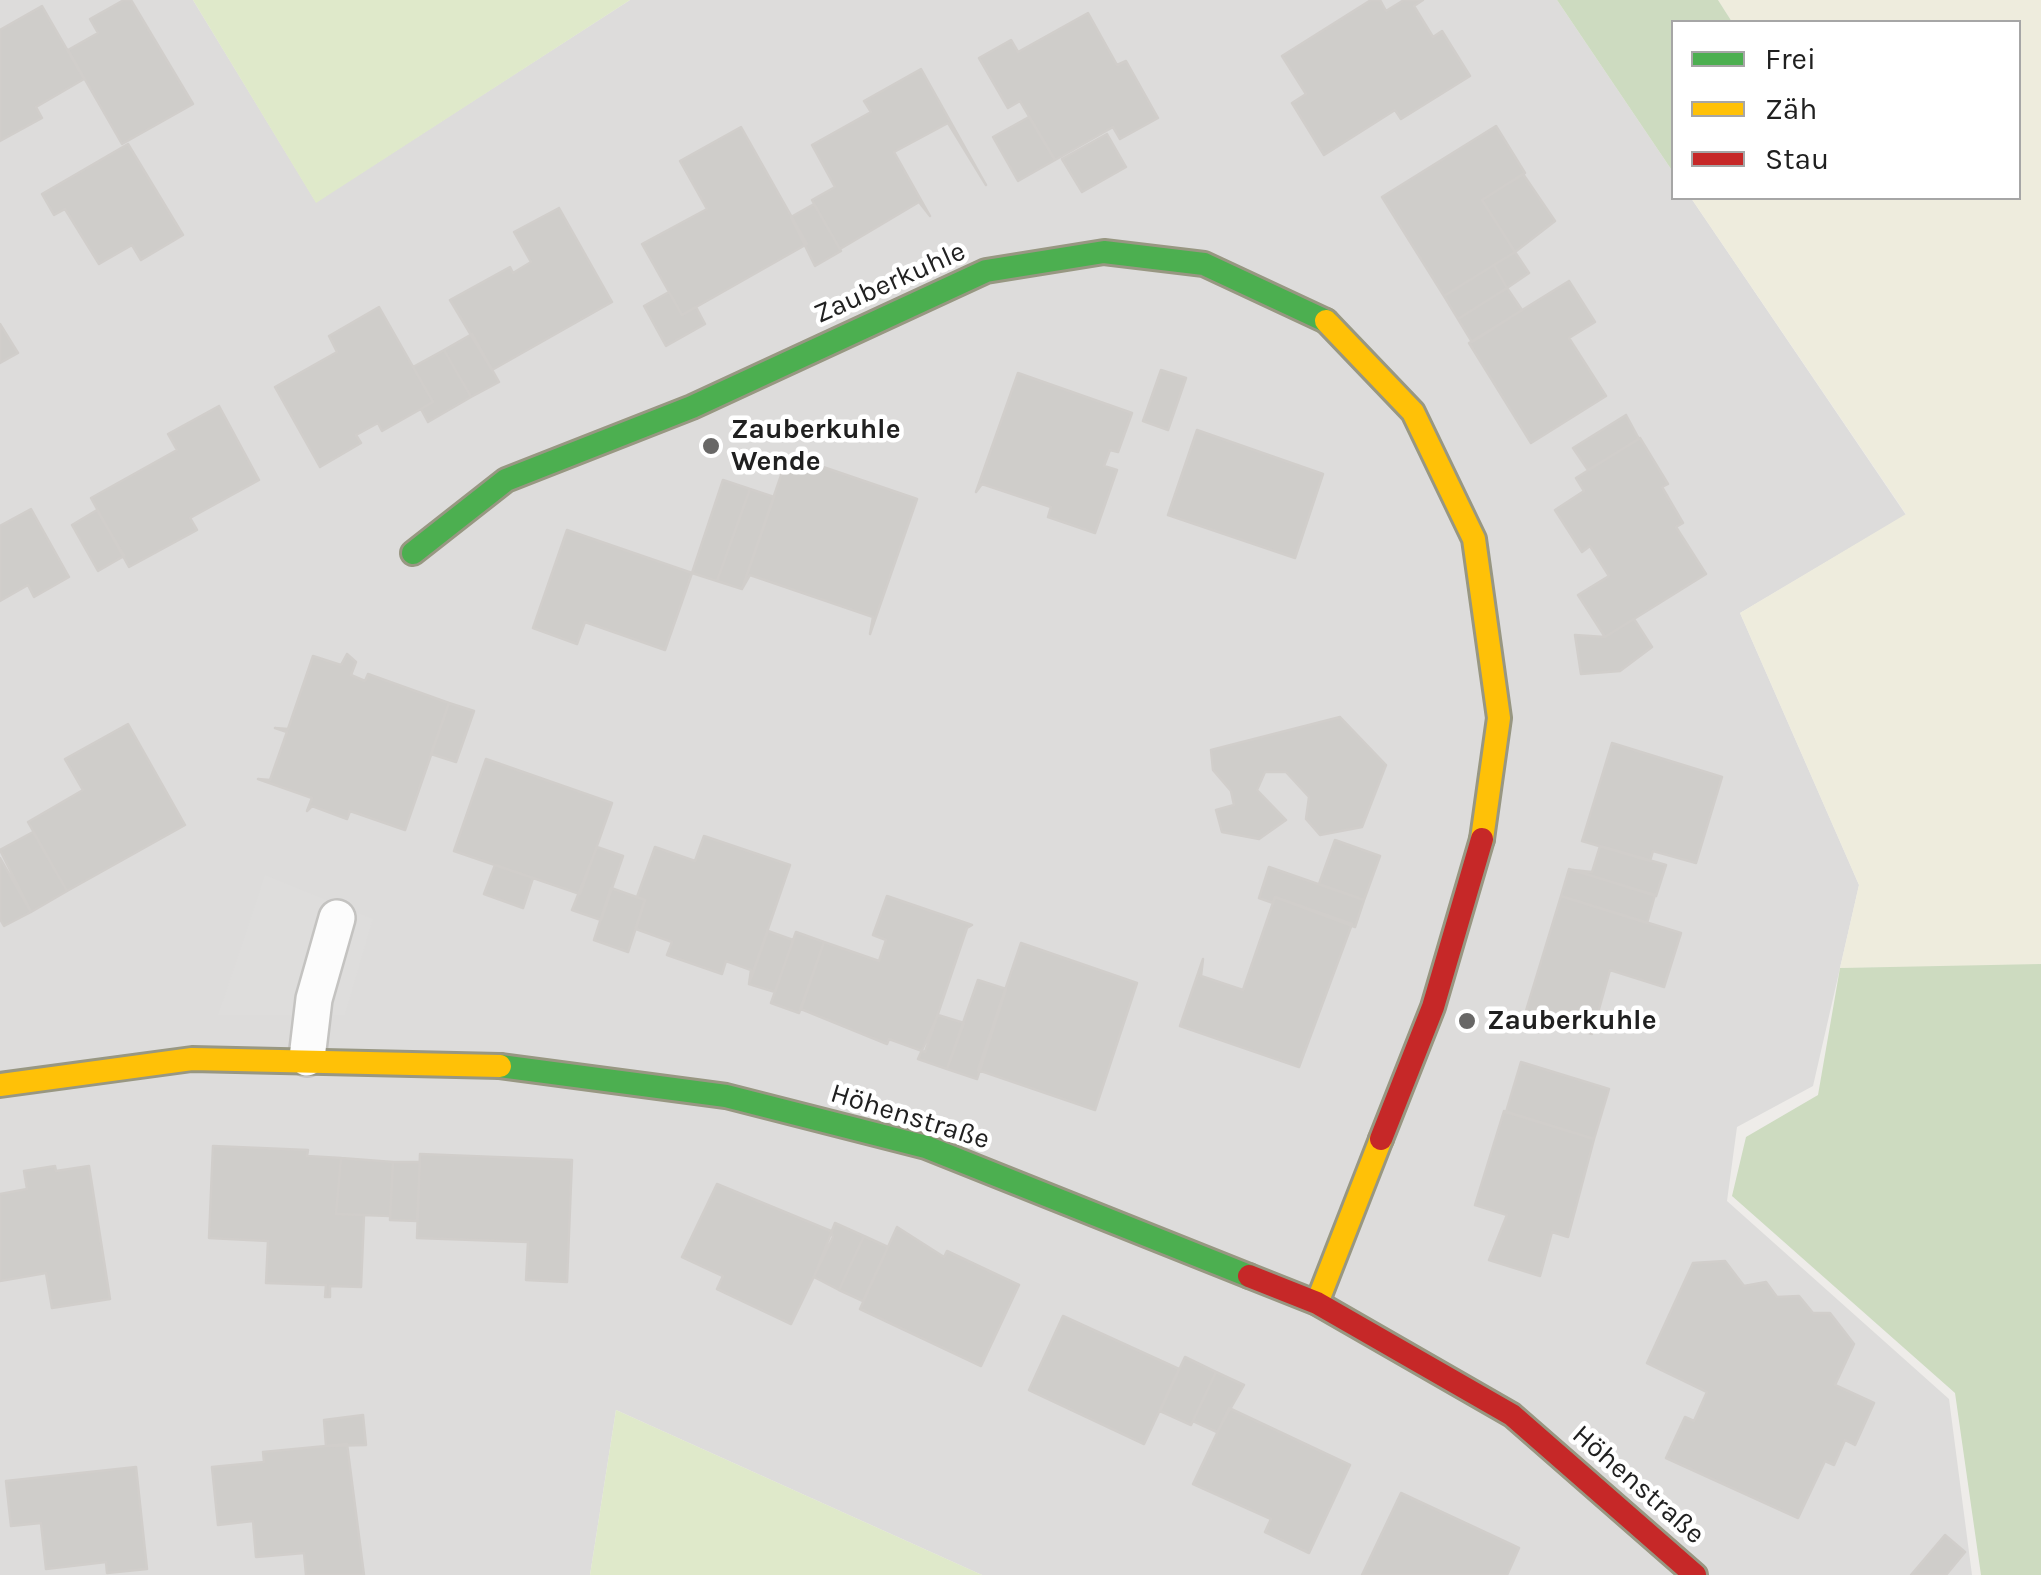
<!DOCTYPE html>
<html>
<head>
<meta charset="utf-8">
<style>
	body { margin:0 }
	#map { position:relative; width:2041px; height:1575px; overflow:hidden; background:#eeece9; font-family:Karla,sans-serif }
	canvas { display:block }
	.legend { position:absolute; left:1671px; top:20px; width:350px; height:180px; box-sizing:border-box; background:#fff; border:2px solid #a6a6a6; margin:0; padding:12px 18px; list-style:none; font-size:30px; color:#202020 }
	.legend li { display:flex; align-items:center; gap:20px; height:50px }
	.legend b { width:50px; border:2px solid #a6a6a6 }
</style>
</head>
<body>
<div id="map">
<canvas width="2041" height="1575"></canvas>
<ul class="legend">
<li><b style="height:12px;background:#4caf50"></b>Frei</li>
<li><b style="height:12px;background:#ffc107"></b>Zäh</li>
<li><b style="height:12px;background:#c62828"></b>Stau</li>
</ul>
</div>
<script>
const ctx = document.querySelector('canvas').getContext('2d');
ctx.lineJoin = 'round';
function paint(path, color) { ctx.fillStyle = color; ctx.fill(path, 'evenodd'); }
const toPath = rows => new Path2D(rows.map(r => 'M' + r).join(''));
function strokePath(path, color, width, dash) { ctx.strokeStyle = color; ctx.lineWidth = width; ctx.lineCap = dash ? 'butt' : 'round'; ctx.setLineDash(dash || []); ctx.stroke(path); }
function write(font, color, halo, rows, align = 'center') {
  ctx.font = font + ' Karla,sans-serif'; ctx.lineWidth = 9; ctx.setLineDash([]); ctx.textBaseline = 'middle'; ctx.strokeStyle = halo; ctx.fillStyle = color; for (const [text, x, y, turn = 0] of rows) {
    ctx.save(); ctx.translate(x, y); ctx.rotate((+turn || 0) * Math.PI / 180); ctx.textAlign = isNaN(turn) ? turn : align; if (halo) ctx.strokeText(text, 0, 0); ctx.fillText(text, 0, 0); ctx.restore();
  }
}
paint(toPath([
	[0,0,193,0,316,202,630,0,1557,0,1673,172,1674,198,1691,198,1906,515,1740,613,1859,885,1813,1086,1737,1127,1727,1201,1949,1399,1972,1575,982,1575,616,1410,590,1575,0,1575]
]), '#dddcdb');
paint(toPath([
	[1718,0,2041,0,2041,964,2036,966,1840,968,1859,885,1740,613,1906,514,1691,198,2018,198,2018,22,1732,22]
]), '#eeecdd');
paint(toPath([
	[193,0,630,0,316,203],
	[616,1410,982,1575,590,1575]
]), '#dfe9ca');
paint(toPath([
	[1557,0,1718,0,1732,22,1674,22,1673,172],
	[2041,964,2041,1575,1981,1575,1955,1393,1732,1196,1746,1137,1818,1095,1840,968]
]), '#cddbc0');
paint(toPath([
	[265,875,373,919,345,1015,218,1015]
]), '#dedddc');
const building = toPath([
	[124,0,131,0,193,104,122,144,68,50,98,33,90,19,124,0],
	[1371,0,1380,0,1386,11,1404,0,1423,0,1414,6,1433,37,1442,31,1470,76,1401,119,1395,110,1324,155,1292,103,1306,94,1282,56,1371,0],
	[42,6,84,79,36,107,42,118,0,141,0,30,42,6],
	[1088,13,1117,65,1126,61,1158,118,1120,139,1113,127,1055,160,1020,101,1008,108,979,58,1011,40,1018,52,1088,13],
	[921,69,986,185,948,123,894,152,930,216,919,202,840,249,812,200,835,187,812,145,871,112,864,101,921,69],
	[1029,117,1055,160,1018,181,993,137,1029,117],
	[1496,126,1525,173,1482,200,1515,252,1444,296,1382,197,1496,126],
	[741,127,807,244,682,315,642,244,707,209,680,161,741,127],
	[1107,134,1126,167,1082,192,1062,159,1107,134],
	[128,144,183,235,141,260,132,245,99,264,65,209,54,215,42,194,128,144],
	[1523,174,1555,221,1515,252,1482,200,1523,174],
	[814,204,841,251,815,266,791,217,814,204],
	[559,208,612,302,492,370,450,300,510,267,513,273,531,262,514,232,559,208],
	[1515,252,1529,273,1507,288,1494,265,1515,252],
	[1494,265,1507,288,1458,319,1444,296,1494,265],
	[1569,281,1595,322,1569,338,1606,396,1531,443,1469,343,1569,281],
	[1507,288,1522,310,1472,342,1458,319,1507,288],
	[669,292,682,315,696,307,705,324,666,346,644,306,669,292],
	[379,307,433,402,382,431,378,423,356,435,361,443,320,467,275,387,337,352,329,336,379,307],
	[0,324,18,353,0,363,0,324],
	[472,334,499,382,471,397,444,350,472,334],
	[444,350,471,397,428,422,421,409,433,402,413,367,444,350],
	[1161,370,1186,378,1168,430,1143,421,1161,370],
	[1018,373,1132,413,1118,452,1110,450,1104,466,1117,470,1095,533,1048,517,1051,507,982,484,976,492,1018,373],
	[219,406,259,480,190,518,197,530,129,567,91,498,177,450,168,434,219,406],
	[1626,415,1639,439,1588,470,1573,448,1626,415],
	[1197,430,1323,474,1295,558,1168,515,1197,430],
	[1640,438,1668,484,1662,487,1683,523,1676,527,1706,574,1605,637,1578,595,1609,576,1590,546,1582,552,1555,510,1584,491,1576,478,1640,438],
	[788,455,917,499,870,634,873,617,750,575,742,589,788,455],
	[723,480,750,489,717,581,692,573,723,480],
	[750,489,774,497,742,589,717,581,750,489],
	[31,509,69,577,34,597,28,585,0,601,0,526,31,509],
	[97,510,124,556,98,571,72,525,97,510],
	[567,530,692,573,665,650,585,622,577,644,533,628,567,530],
	[1634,619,1652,647,1620,671,1581,674,1575,635,1605,637,1634,619],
	[347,654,356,662,351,675,365,681,368,674,449,703,405,830,350,811,347,819,312,806,307,811,312,798,258,779,270,780,287,732,275,728,288,729,313,656,341,665,347,654],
	[449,703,474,711,456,762,431,754,449,703],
	[1340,717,1386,765,1362,827,1320,835,1306,819,1309,797,1286,772,1265,772,1257,790,1286,820,1259,839,1222,832,1216,810,1234,805,1231,791,1213,770,1211,750,1340,717],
	[128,724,185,825,67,891,28,822,83,790,65,759,128,724],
	[1612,743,1722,777,1696,863,1653,851,1650,861,1582,841,1612,743],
	[486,759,612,803,580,894,454,851,486,759],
	[33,832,67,891,31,912,0,850,33,832],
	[704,836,790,865,749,984,751,970,726,961,722,974,667,955,672,942,636,929,645,900,637,897,655,847,695,861,704,836],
	[1335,840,1380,856,1364,900,1319,884,1335,840],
	[1600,846,1666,865,1656,896,1573,870,1592,872,1600,846],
	[597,847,623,856,601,920,572,910,597,847],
	[0,858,31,912,4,926,0,919,0,858],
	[495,865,533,878,523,908,484,894,495,865],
	[1269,867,1364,900,1355,927,1275,897,1273,903,1259,898,1269,867],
	[1569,869,1655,895,1647,923,1561,896,1569,869],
	[611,888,645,900,628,952,594,940,611,888],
	[887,896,972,925,967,928,925,1052,889,1039,887,1044,801,1009,824,942,879,961,886,940,873,935,887,896],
	[1561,896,1681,933,1664,987,1610,970,1592,1034,1525,1014,1561,896],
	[1275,897,1352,924,1299,1067,1180,1026,1203,959,1201,976,1243,990,1275,897],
	[768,931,793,940,775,992,749,984,768,931],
	[796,932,824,942,799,1013,771,1003,796,932],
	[1021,943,1137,983,1095,1110,978,1070,1021,943],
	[978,980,1006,989,977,1079,947,1069,978,980],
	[938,1015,964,1023,947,1069,918,1059,938,1015],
	[1521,1062,1609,1089,1594,1139,1506,1112,1521,1062],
	[1504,1111,1594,1139,1568,1237,1552,1232,1540,1276,1489,1260,1507,1215,1475,1205,1504,1111],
	[213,1146,308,1150,307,1156,341,1158,336,1214,364,1215,361,1287,330,1286,330,1297,325,1297,326,1285,266,1283,268,1241,209,1238,213,1146],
	[420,1154,572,1160,567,1282,526,1280,528,1242,417,1238,420,1154],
	[341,1158,393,1162,390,1216,336,1214,341,1158],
	[393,1162,420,1162,417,1221,390,1220,393,1162],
	[55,1166,56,1171,89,1166,110,1299,52,1308,46,1273,0,1281,0,1194,27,1189,24,1171,55,1166],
	[717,1184,831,1231,833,1237,791,1324,717,1289,723,1276,682,1257,717,1184],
	[835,1223,864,1236,839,1290,814,1277,835,1223],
	[897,1227,944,1257,947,1251,1019,1285,981,1366,860,1309,897,1227],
	[864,1236,888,1247,863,1301,839,1290,864,1236],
	[1725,1261,1744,1286,1766,1282,1777,1297,1799,1296,1813,1313,1830,1313,1854,1344,1835,1385,1874,1403,1855,1445,1845,1440,1834,1465,1825,1461,1798,1518,1666,1458,1685,1417,1694,1421,1707,1392,1647,1363,1693,1263,1725,1261],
	[1063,1316,1179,1369,1144,1444,1029,1390,1063,1316],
	[1185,1357,1216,1372,1191,1425,1160,1411,1185,1357],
	[1216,1372,1244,1385,1217,1432,1193,1421,1216,1372],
	[1229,1408,1350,1465,1309,1553,1265,1532,1271,1519,1193,1484,1229,1408],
	[363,1415,366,1445,326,1446,324,1420,363,1415],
	[347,1444,364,1575,306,1575,304,1553,256,1557,253,1521,218,1525,212,1467,264,1462,263,1452,347,1444],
	[136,1467,147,1569,107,1573,106,1562,46,1569,41,1523,11,1526,6,1481,136,1467],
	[1401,1493,1519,1548,1507,1575,1362,1575,1401,1493],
	[1945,1535,1965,1552,1946,1575,1911,1575,1945,1535]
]);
paint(building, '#cfcdca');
strokePath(building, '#d1cecb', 2.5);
const lane = toPath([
	[307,1058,314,999,337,918]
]);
const fast = toPath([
	[413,553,506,480,692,407,986,271,1104,252,1204,264,1326,321],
	[500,1066,726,1096,926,1147,1249,1276]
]);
const slow = toPath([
	[1326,321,1413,412,1474,539,1499,718,1482,839],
	[0,1085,192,1059,500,1066],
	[1317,1303,1381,1139]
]);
const jam = toPath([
	[1381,1139,1433,1007,1482,839],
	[1249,1276,1317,1303,1512,1415,1695,1575]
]);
strokePath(lane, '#c4c3c1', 40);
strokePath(fast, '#989782', 28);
strokePath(slow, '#989782', 28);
strokePath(jam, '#989782', 28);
strokePath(lane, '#fcfcfc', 35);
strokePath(fast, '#4caf50', 22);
strokePath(slow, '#ffc107', 22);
strokePath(jam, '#c62828', 22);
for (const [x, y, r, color] of [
	[711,446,10,"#686766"],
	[1467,1021,10,"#686766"]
]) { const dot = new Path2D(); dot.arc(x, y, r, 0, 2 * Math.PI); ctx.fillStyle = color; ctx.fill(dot); strokePath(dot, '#fff', 4); }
write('28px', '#202020', '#fff', [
	["Zauberkuhle",890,283,-24],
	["Höhenstraße",910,1117,17],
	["Höhenstraße",1638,1485,41]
]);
write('bold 28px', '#202020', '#fff', [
	["Zauberkuhle",731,430],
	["Wende",731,462],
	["Zauberkuhle",1487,1021]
], 'left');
</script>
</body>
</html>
